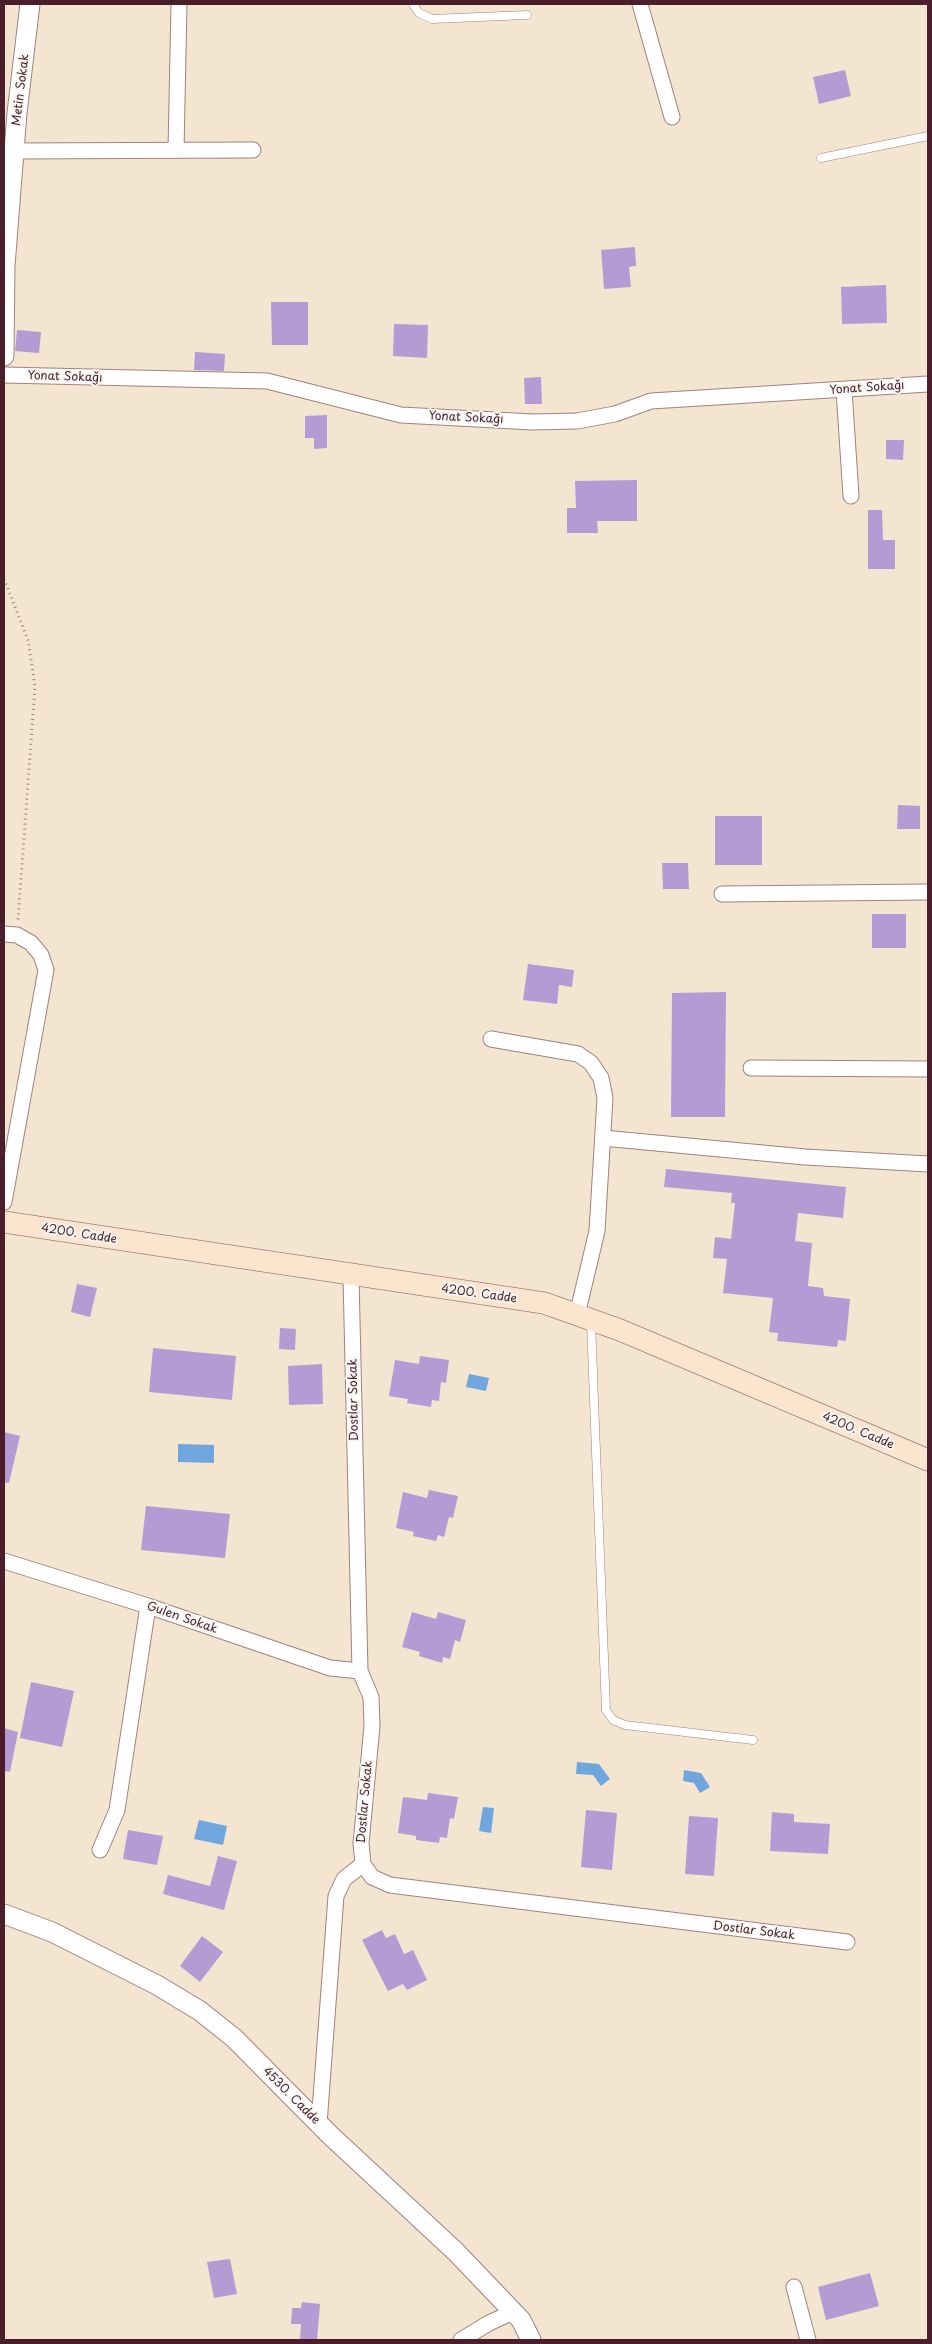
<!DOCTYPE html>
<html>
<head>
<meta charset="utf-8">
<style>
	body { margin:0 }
	#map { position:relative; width:932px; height:2344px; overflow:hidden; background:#f4e5d0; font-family:"Playpen Sans",sans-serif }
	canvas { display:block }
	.frame { position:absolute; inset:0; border:5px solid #4a1f2b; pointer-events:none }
</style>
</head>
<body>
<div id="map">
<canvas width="932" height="2344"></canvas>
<div class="frame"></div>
</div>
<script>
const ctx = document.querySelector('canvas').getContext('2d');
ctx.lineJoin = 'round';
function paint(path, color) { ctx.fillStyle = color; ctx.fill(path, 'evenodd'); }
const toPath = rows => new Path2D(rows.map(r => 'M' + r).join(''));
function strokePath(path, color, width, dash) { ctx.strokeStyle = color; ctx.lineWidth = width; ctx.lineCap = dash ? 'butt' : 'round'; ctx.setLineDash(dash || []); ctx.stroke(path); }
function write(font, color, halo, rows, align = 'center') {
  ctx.font = font + ' "Playpen Sans",sans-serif'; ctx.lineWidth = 4; ctx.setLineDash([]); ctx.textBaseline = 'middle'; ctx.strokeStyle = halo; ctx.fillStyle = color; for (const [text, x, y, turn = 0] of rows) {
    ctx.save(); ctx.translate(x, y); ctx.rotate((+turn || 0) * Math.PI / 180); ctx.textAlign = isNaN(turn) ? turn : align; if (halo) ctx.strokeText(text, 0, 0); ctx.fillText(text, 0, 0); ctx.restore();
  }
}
paint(toPath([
	[469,1374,489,1378,486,1391,466,1387],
	[178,1444,214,1445,214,1463,178,1462],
	[577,1762,599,1764,610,1779,601,1786,593,1775,576,1774],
	[684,1770,701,1773,710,1787,700,1793,694,1783,683,1781],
	[483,1807,494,1808,491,1833,479,1831],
	[199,1820,227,1826,223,1845,194,1839]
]), '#6ea6dd');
paint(toPath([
	[845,70,851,96,819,104,813,77],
	[635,247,636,266,629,267,631,287,604,289,601,250],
	[886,285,887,323,842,324,841,287],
	[271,302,308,302,308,345,272,345],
	[394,324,428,325,427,358,393,356],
	[17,330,41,332,39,353,15,351],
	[195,352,225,354,224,371,194,370],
	[541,377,542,404,525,404,524,378],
	[327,415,327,448,314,449,314,438,305,438,305,416],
	[886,440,904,440,903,460,886,459],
	[637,480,637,521,597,521,598,533,567,533,567,508,576,508,575,481],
	[868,510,882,510,883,540,895,540,895,569,868,569],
	[898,805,920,806,920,829,897,829],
	[715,816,762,816,762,865,715,865],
	[662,863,688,863,689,889,663,889],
	[872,914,906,914,906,948,872,948],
	[528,964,574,970,572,987,559,985,557,1004,523,1000],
	[726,992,725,1117,671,1117,672,993],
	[666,1169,846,1187,843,1218,798,1213,795,1241,812,1243,808,1286,823,1288,824,1296,850,1299,846,1341,838,1340,837,1347,777,1341,778,1333,769,1332,773,1298,723,1293,727,1259,713,1258,715,1237,731,1239,735,1203,731,1203,732,1193,664,1187],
	[77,1284,97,1288,90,1317,71,1312],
	[280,1328,296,1329,295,1350,279,1349],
	[153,1348,236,1356,232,1400,149,1392],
	[420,1356,449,1360,446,1383,441,1382,439,1401,432,1400,431,1407,407,1403,408,1399,389,1396,395,1360,419,1364],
	[322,1364,323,1404,289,1405,288,1366],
	[4,1432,20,1436,9,1483,4,1482],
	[429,1490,458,1496,453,1518,449,1517,444,1537,438,1535,436,1541,413,1536,414,1532,396,1528,403,1492,427,1498],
	[146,1506,230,1514,225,1558,141,1550],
	[412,1612,436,1619,438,1612,466,1620,460,1642,455,1640,450,1659,443,1657,442,1663,419,1656,420,1652,402,1647],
	[31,1682,74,1691,62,1747,20,1738],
	[4,1728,18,1732,10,1772,4,1771],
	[428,1793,458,1797,454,1819,450,1818,447,1838,440,1837,439,1843,416,1840,416,1836,398,1833,403,1797,427,1800],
	[586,1810,617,1813,612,1870,581,1867],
	[772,1812,794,1814,794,1822,830,1824,828,1854,770,1851],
	[689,1816,718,1818,714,1876,685,1874],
	[128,1830,163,1836,157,1865,123,1859],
	[218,1856,237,1861,224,1910,163,1894,168,1875,210,1886],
	[382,1930,386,1938,395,1934,404,1954,413,1950,427,1980,407,1990,403,1984,388,1991,362,1940],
	[202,1936,223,1952,200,1982,180,1966],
	[230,2259,237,2294,214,2298,207,2262],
	[870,2273,879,2306,826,2320,818,2287],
	[302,2302,320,2304,317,2340,300,2340,301,2324,291,2324,292,2308,301,2308]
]), '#b69ad4');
const service = toPath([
	[413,4,419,13,432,19,527,15],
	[821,158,928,136],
	[591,1322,606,1710,613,1720,625,1725,753,1740]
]);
const minor = toPath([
	[640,4,672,117],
	[176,150,179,4],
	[14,151,253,150],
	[4,375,267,381,401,415,533,422,577,421,615,414,651,401,928,384],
	[844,390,851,496],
	[722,894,928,892],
	[4,934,17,935,31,943,41,955,46,970,4,1202],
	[491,1039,578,1054,591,1063,601,1078,605,1098,597,1231,577,1315],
	[751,1068,928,1069],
	[603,1138,805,1157,928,1164],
	[351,1276,360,1671,371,1697,372,1726,361,1843,363,1864,372,1877,390,1885,847,1942],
	[4,1561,148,1606,330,1668,360,1671],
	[100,1850,117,1810,148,1606],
	[319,2124,336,1896,344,1879,363,1864],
	[794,2287,808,2340],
	[461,2340,489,2323,513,2312]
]);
const tertiary = toPath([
	[4,356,5,266,17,113,30,4],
	[4,1914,52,1932,157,1985,200,2011,234,2038,330,2135,456,2252,521,2320,531,2340]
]);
const secondary = toPath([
	[4,1222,544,1303,620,1330,928,1460]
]);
strokePath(service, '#9f827e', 9);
strokePath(minor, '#9f827e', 17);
strokePath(tertiary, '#9f827e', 21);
strokePath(secondary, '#9f827e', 23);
strokePath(toPath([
	[4,579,28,640,35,687,18,920]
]), '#9f827e', 3, [1, 4]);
strokePath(service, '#fff', 8);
strokePath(minor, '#fff', 15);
strokePath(tertiary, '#fff', 19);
strokePath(secondary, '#fbe5cf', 21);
write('12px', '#4a1f2b', '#f6f6f2', [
	["Metin Sokak",21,90,-83],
	["Yonat Sokağı",65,377,2],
	["Yonat Sokağı",867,388,-4],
	["Yonat Sokağı",466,418,3],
	["4200. Cadde",79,1234,9],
	["4200. Cadde",479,1294,8],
	["Dostlar Sokak",354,1400,-91],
	["4200. Cadde",858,1431,23],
	["Gulen Sokak",182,1618,19],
	["Dostlar Sokak",365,1802,-85],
	["Dostlar Sokak",754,1931,7],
	["4530. Cadde",291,2096,45]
]);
</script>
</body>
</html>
